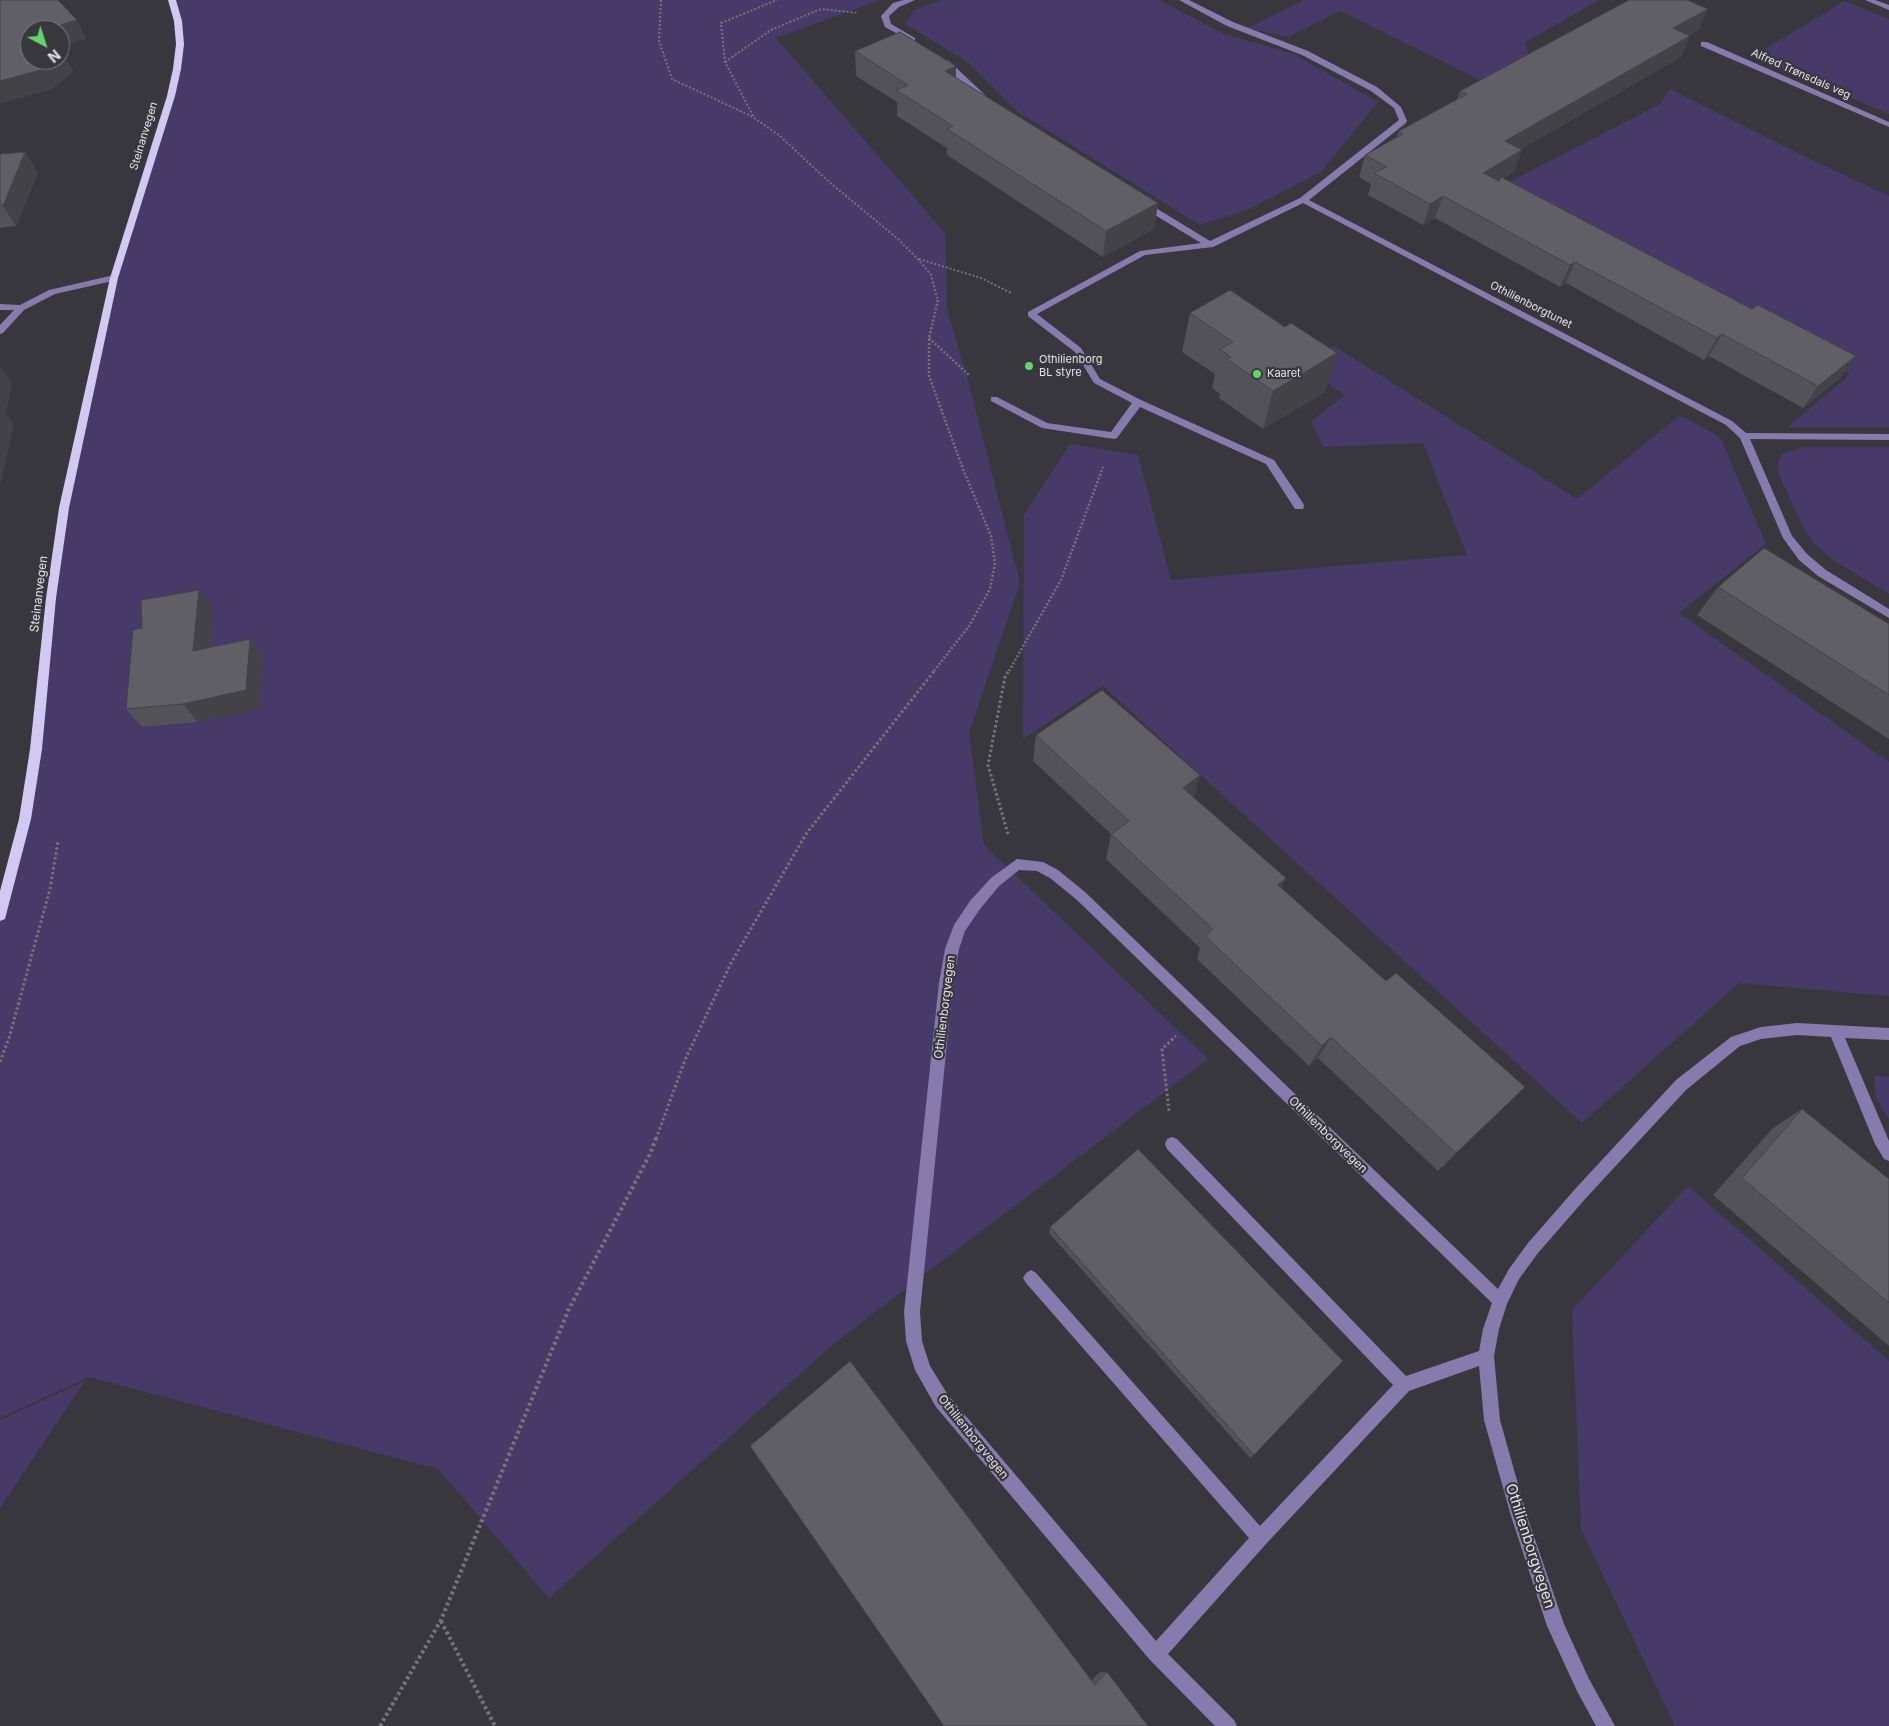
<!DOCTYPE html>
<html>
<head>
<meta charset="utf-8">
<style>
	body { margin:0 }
	#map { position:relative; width:1889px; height:1726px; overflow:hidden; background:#38373e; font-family:Inter,sans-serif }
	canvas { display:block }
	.north { position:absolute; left:20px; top:20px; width:50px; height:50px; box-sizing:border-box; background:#38373e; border:1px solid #7c7b82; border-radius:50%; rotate:140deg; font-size:14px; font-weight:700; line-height:20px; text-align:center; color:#e3e2e7 }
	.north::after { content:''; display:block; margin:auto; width:18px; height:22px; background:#61d46a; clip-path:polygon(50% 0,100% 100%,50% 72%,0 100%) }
</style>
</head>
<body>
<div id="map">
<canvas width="1889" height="1726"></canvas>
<div class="north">N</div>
</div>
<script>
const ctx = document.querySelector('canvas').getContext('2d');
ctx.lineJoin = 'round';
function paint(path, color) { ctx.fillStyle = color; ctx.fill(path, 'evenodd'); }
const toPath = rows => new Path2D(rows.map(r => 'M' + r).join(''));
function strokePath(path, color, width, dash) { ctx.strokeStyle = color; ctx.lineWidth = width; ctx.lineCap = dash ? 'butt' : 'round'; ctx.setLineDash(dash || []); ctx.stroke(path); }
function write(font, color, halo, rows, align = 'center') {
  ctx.font = font + ' Inter,sans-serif'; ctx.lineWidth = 4.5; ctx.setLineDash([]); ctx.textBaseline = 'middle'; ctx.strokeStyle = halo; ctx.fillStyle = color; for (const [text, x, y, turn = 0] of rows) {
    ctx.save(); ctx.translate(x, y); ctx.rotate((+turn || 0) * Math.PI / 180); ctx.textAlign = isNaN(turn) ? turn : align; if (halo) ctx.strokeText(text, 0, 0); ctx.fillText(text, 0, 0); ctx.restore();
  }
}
paint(toPath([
	[173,0,880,0,776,38,945,233,947,309,968,380,1020,583,969,733,984,845,1208,1059,837,1341,549,1598,438,1469,89,1377,0,1418,0,915,25,819,51,598,106,310,171,96,180,43],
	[942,0,1159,0,1224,34,1294,54,1378,102,1321,172,1249,209,1200,225,1018,112,969,63,905,24,914,10],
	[1301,0,1599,0,1526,42,1529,58,1486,83,1340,11,1288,37,1248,28,1302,1],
	[1845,1,1889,19,1889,114,1753,56],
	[1670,89,1812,160,1889,196,1889,427,1788,427,1850,374,1488,193,1660,104],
	[1334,346,1577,499,1680,415,1720,437,1766,544,1679,613,1889,762,1889,996,1739,983,1582,1123,1103,686,1023,739,1024,515,1070,444,1138,455,1171,580,1467,555,1423,443,1323,447,1311,421,1345,395,1296,362],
	[1804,447,1889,447,1889,594,1836,562,1814,544,1804,529,1778,473,1778,462,1782,454],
	[1874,1076,1889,1077,1889,1119,1876,1098],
	[1688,1186,1889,1361,1889,1726,1675,1726,1581,1529,1572,1310],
	[85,1381,0,1508,0,1420]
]), '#473a68');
strokePath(toPath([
	[661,0,659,41,672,79,753,117,780,136,828,181,898,239,918,259,931,275,937,298],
	[725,62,771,30,821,9,858,13],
	[753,116,725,62,721,23,777,0],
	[919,259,981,278,1011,293]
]), '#75747b', 2, [2, 2]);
strokePath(toPath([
	[929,338,970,376],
	[934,671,969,626,990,589,995,563,991,536,963,469,929,376,929,338,938,300,937,297],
	[1009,671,1061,580,1103,467]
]), '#75747b', 2.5, [2, 2]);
strokePath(toPath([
	[1008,834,988,765,1005,677,1009,670],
	[0,1062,9,1038,50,889,58,841],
	[1169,1111,1162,1049,1176,1036],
	[656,1139,685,1060,731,963,806,834,935,670]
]), '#75747b', 3, [2.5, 2.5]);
strokePath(toPath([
	[441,1621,495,1726],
	[380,1726,441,1620,568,1311,650,1154,656,1138]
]), '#75747b', 4, [3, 3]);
paint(toPath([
	[904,0,915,0,899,7,889,16,891,24,915,38,915,42,912,42,885,27,881,16,893,3,904,0],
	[1179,0,1189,0,1233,22,1308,51,1377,87,1401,107,1407,121,1406,123,1309,200,1732,421,1746,433,1889,434,1889,440,1750,439,1792,536,1807,554,1826,570,1889,609,1889,618,1818,576,1799,560,1783,538,1740,438,1726,425,1303,203,1213,247,1145,255,1037,314,1081,348,1100,379,1141,400,1274,460,1303,503,1304,506,1303,509,1295,509,1266,464,1140,407,1117,438,1114,439,1042,428,991,401,991,397,997,397,1047,423,1111,432,1132,403,1094,383,1075,352,1028,316,1028,312,1140,251,1201,243,1140,206,1140,202,1146,202,1210,241,1300,198,1399,120,1394,108,1371,91,1302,55,1227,26,1179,0],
	[1865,0,1875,0,1889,5,1889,10,1865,0],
	[1701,42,1707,42,1889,122,1889,127,1701,46,1701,42],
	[942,60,948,60,986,96,986,100,980,100,942,64,942,60],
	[114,275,118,278,117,280,55,294,24,310,3,333,0,334,0,325,14,310,0,310,0,304,20,305,49,290,114,275],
	[1017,859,1043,862,1058,870,1085,892,1498,1289,1509,1269,1528,1243,1576,1188,1676,1080,1731,1037,1761,1027,1797,1023,1889,1028,1889,1040,1845,1038,1889,1141,1889,1161,1884,1159,1875,1144,1831,1037,1797,1035,1761,1039,1740,1046,1686,1090,1586,1198,1538,1253,1519,1279,1507,1304,1499,1329,1494,1356,1500,1420,1527,1516,1564,1624,1589,1679,1615,1726,1596,1726,1577,1691,1547,1626,1511,1516,1484,1420,1479,1366,1409,1391,1266,1544,1168,1654,1234,1720,1237,1726,1215,1726,1150,1660,936,1407,915,1370,906,1341,904,1312,939,983,945,949,954,925,970,901,991,878,1017,859],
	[1019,870,1037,871,1050,878,1077,900,1492,1303,1483,1329,1479,1351,1406,1376,1177,1139,1172,1137,1167,1139,1165,1144,1167,1149,1393,1385,1260,1526,1036,1273,1031,1270,1026,1273,1023,1278,1026,1283,1249,1538,1156,1641,948,1395,930,1366,922,1341,920,1312,953,983,959,949,965,931,980,909,999,886,1019,870]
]), '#877bae');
paint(toPath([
	[168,0,176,0,182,21,184,44,181,69,175,96,118,278,69,508,56,598,42,749,31,819,6,915,5,919,0,921,0,891,19,819,30,749,46,598,59,508,110,278,167,96,173,69,176,44,174,21,168,0]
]), '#d2c9f2');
paint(toPath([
	[1708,9,1698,30,1689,35,1681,57,1521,149,1522,150,1514,172,1503,178,1841,378,1803,408,1709,356,1704,360,1566,283,1560,287,1435,218,1423,225,1368,195,1371,184,1359,177,1365,155,1397,137,1399,131,1457,100,1460,91],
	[855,51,956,78,1158,203,1154,229,1103,257,947,155,947,148,897,116,897,102,856,76],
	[25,152,38,173,16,226,0,228,0,154],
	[1190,313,1325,392,1263,429,1219,398,1220,394,1212,388,1215,374,1182,352],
	[1718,587,1889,624,1889,739,1697,615],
	[213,609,210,647,250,639,263,658,259,709,198,722,142,727,126,709,142,628],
	[1036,735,1200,775,1194,797,1282,889,1386,981,1525,1087,1438,1171,1318,1058,1309,1066,1197,959,1200,948,1106,859,1111,834,1033,761],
	[1802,1109,1889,1179,1889,1346,1713,1195,1773,1128],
	[1050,1227,1254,1455,1250,1458,1049,1233],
	[1100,1672,1107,1672,1148,1726,944,1726,1092,1680]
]), '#535258');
paint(toPath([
	[1708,9,1698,30,1664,49,1673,28],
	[77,20,86,39,60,47,60,30,48,30,48,29],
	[1690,36,1681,57,1497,163,1505,141],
	[63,53,74,72,52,89,0,104,0,81,54,60,60,60,60,55],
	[956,66,956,92,945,71],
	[1522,150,1514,172,1475,194,1483,173],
	[25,152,38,173,16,226,3,206],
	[1443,196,1435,218,1423,225,1430,204],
	[1158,203,1154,229,1103,257,1106,231],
	[1575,262,1566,283,1560,287,1570,265],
	[1722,334,1709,356,1704,360,1717,338],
	[1337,353,1325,392,1263,429,1273,391],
	[1856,356,1841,378,1803,408,1818,386],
	[0,367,12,383,6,413,14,424,0,486],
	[199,590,213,609,208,670,193,651],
	[250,639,263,658,259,709,198,722,183,704],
	[1200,775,1193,801,1183,788],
	[1286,878,1276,902,1278,885],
	[1331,1037,1318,1058,1309,1066,1322,1046]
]), '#434247');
const building = toPath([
	[0,0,58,0,77,20,48,29,49,30,30,30,30,60,54,60,41,70,0,81,0,0],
	[1629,0,1687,0,1708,9,1673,28,1690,36,1505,141,1522,150,1483,173,1499,181,1501,177,1752,309,1758,305,1856,356,1818,386,1722,334,1717,338,1575,262,1570,265,1443,196,1430,204,1374,173,1387,167,1365,155,1403,134,1399,131,1467,94,1460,91,1629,0],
	[900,32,956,66,945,71,1158,203,1106,231,947,129,953,126,896,90,908,85,855,51,900,32],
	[60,48,63,53,60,55,60,48],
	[25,152,3,206,0,206,0,154,25,152],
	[1230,290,1285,327,1291,323,1337,353,1273,391,1227,359,1231,357,1220,349,1233,342,1190,313,1230,290],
	[1764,548,1889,624,1889,695,1718,587,1764,548],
	[199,590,193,651,250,639,246,690,183,704,126,709,133,630,142,628,141,600,199,590],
	[1102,690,1200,775,1183,788,1286,878,1278,885,1386,981,1396,973,1525,1087,1456,1153,1331,1037,1322,1046,1205,936,1213,929,1111,834,1129,821,1036,735,1102,690],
	[1802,1109,1889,1179,1889,1303,1742,1178,1802,1109],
	[1138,1149,1343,1361,1254,1455,1050,1227,1138,1149],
	[850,1361,1095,1685,1107,1672,1148,1726,944,1726,750,1446,850,1361]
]);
paint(building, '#605f66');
strokePath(building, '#434247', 1);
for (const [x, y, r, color] of [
	[1029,366,5,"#61d46a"],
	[1257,374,5,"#61d46a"]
]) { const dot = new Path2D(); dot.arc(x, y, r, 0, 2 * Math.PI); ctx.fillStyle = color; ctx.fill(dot); strokePath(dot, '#38373e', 2); }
write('11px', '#e3e2e7', '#38373e', [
	["Alfred Trønsdals veg",1801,74,24],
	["Steinanvegen",144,136,-73],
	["Othilienborgtunet",1531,305,27]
]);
write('11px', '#e3e2e7', '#38373e', [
	["Othilienborg",1039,360],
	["BL styre",1039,373],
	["Kaaret",1267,374]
], 'left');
write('12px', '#e3e2e7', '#38373e', [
	["Steinanvegen",39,594,-83],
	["Othilienborgvegen",945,1007,-83],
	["Othilienborgvegen",1328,1135,44],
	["Othilienborgvegen",973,1437,51]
]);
write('15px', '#e3e2e7', '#38373e', [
	["Othilienborgvegen",1530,1546,72]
]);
</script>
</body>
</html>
